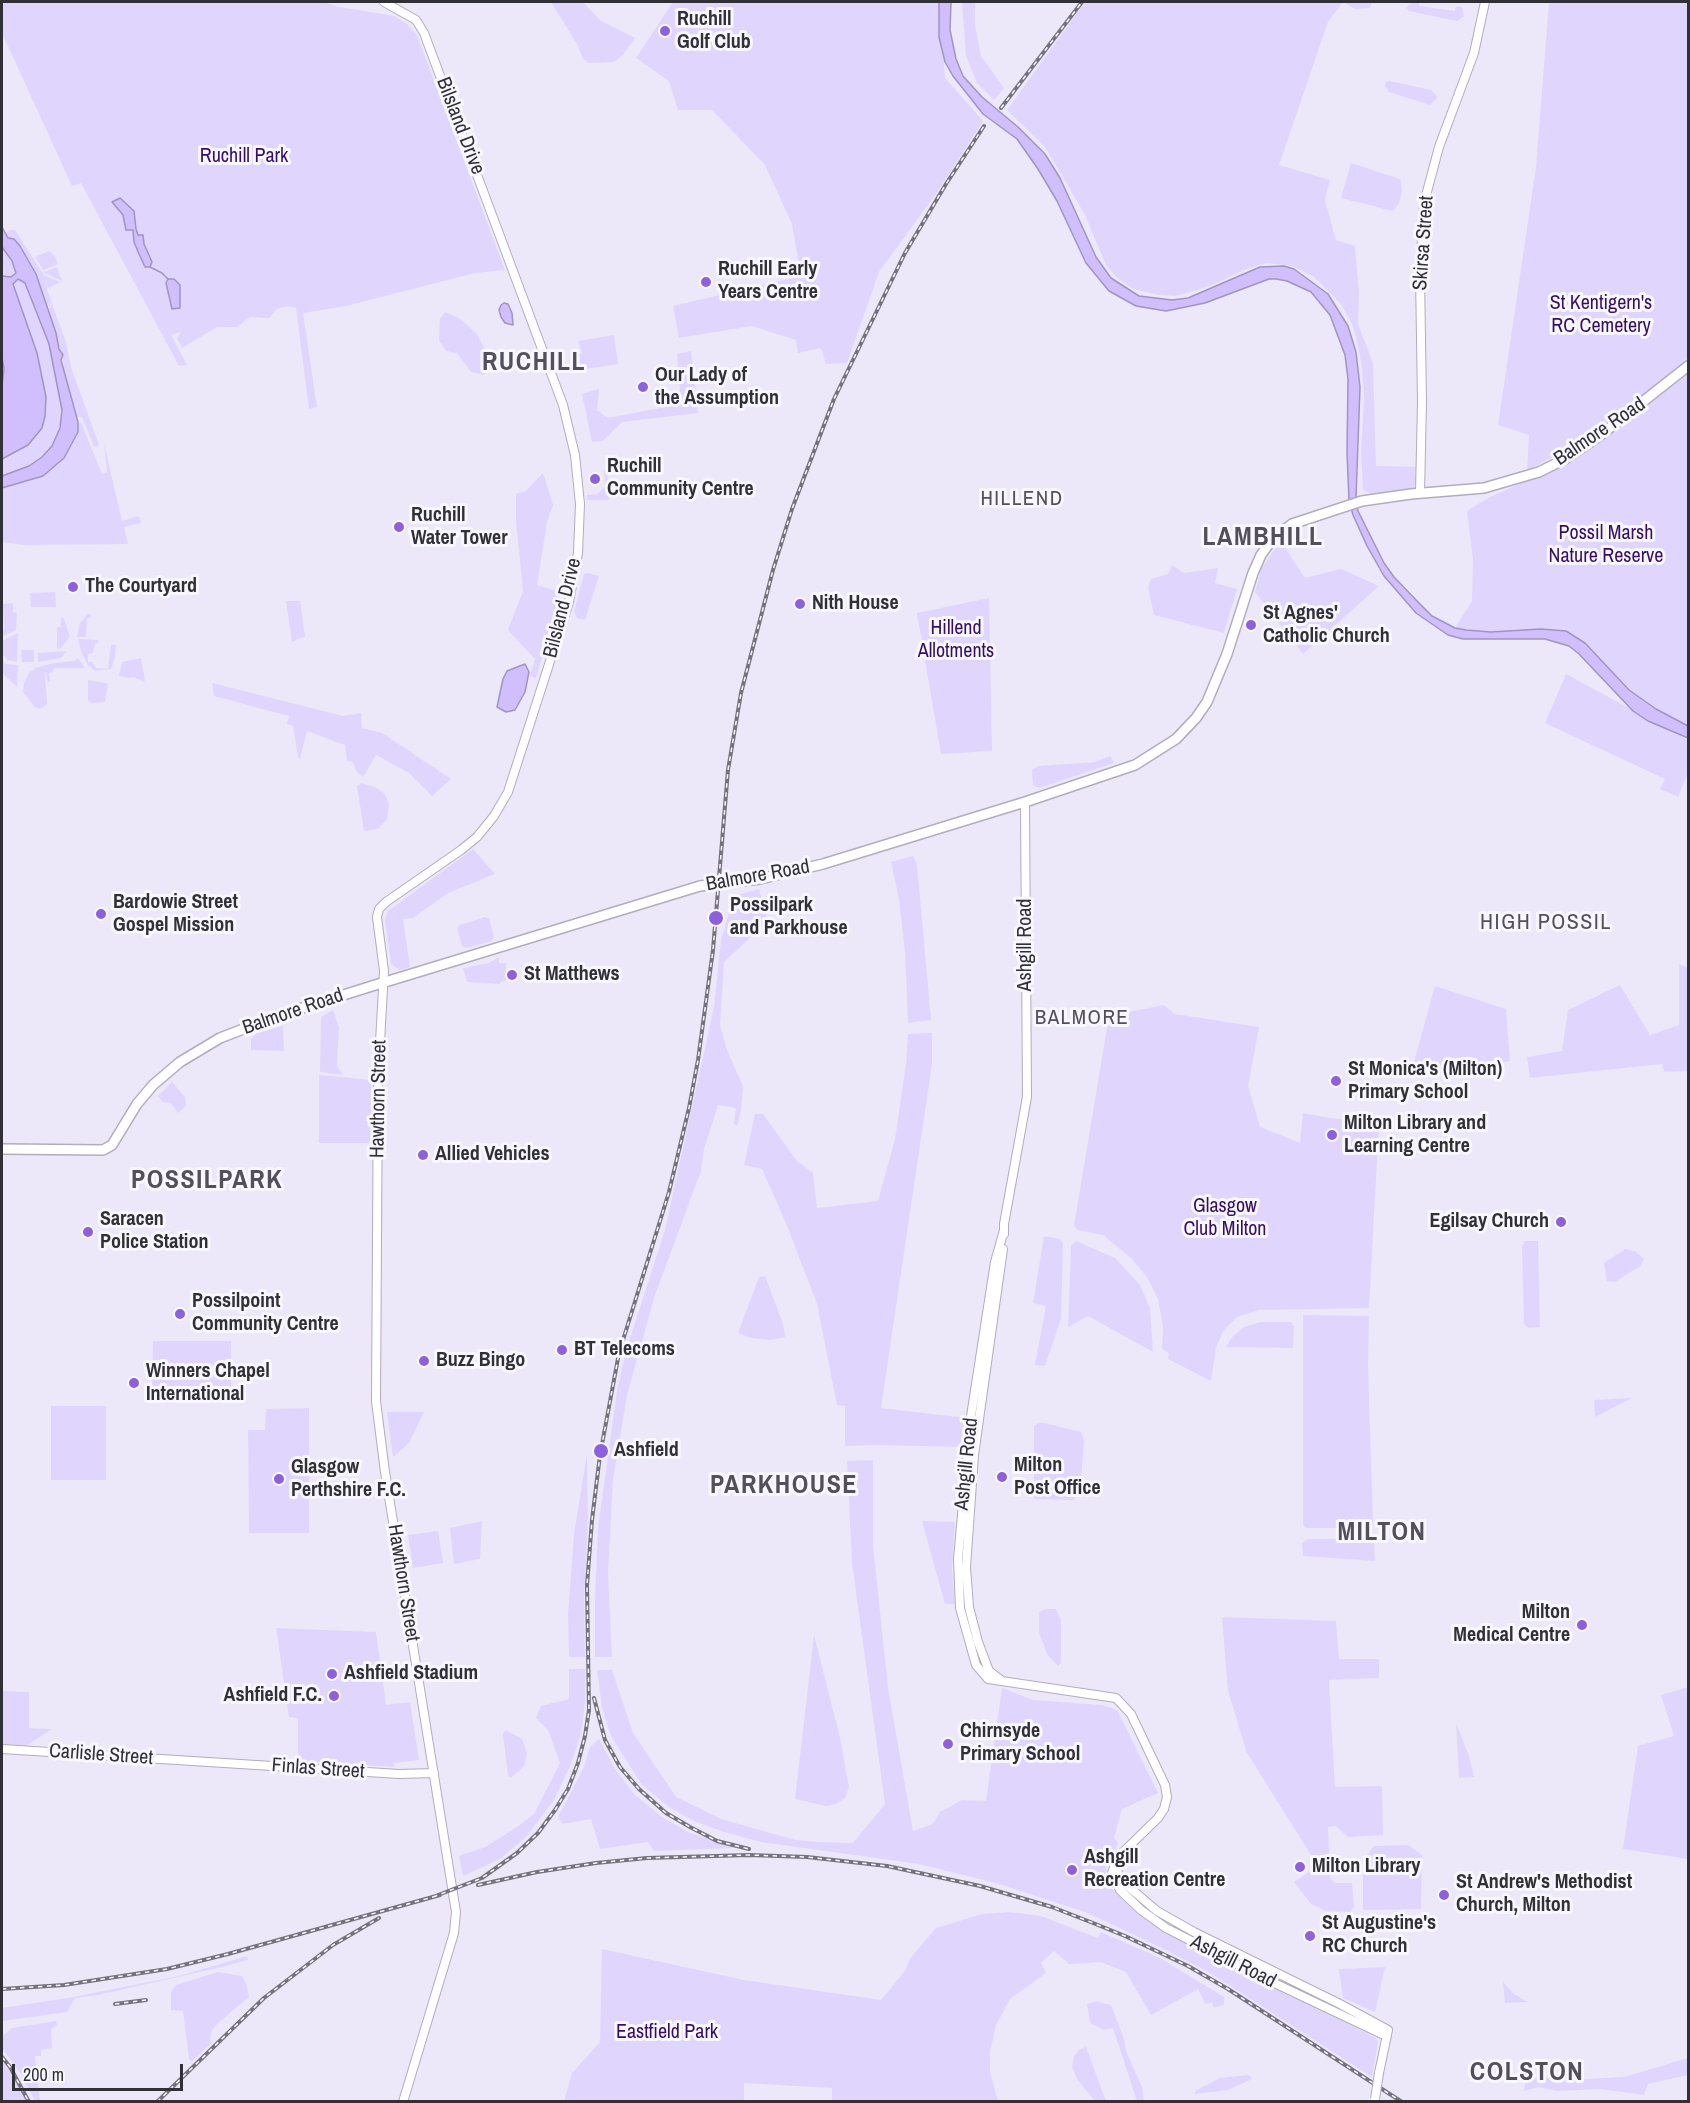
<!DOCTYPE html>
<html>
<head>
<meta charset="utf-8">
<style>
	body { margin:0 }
	#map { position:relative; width:1690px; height:2103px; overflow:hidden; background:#ece8f9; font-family:"Archivo Narrow",sans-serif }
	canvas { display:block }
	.frame { position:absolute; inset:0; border:3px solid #323037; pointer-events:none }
	.scale { position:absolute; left:12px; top:2064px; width:171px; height:27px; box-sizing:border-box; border:3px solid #323037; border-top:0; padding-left:8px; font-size:18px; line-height:21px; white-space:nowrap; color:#323037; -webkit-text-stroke:4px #f8f7fe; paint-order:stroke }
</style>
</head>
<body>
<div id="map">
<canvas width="1690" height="2103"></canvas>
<div class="frame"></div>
<div class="scale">200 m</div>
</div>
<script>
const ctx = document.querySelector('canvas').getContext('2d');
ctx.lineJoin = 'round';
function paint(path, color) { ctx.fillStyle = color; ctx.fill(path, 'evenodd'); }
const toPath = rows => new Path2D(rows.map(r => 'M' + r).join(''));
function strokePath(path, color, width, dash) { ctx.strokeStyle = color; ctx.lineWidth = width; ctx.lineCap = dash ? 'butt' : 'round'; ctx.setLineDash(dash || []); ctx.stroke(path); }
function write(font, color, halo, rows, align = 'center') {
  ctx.font = font + ' "Archivo Narrow",sans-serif'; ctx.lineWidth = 6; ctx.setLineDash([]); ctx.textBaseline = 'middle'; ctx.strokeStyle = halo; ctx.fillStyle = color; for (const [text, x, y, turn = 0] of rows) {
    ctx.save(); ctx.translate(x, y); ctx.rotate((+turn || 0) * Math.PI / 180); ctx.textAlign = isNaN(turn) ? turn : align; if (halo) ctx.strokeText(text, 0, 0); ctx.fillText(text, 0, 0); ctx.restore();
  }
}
paint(toPath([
	[2,2,323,2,340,7,394,16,407,24,417,35,505,270,475,273,346,306,303,313,317,407,309,409,296,308,287,306,277,309,269,318,250,317,237,327,217,327,182,348,177,338,181,332,171,335,187,365,179,366,81,183,72,186,2,33],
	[551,2,583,2,601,21,635,38,622,56,614,62,589,63,583,59,577,44],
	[673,2,940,2,945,78,983,121,936,194,879,272,847,363,826,364,821,348,798,353,796,340,752,326,679,338,673,306,801,276,792,224,765,165,712,110,678,110,669,81,636,58],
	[962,2,975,2,975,25,981,56,1004,88,994,100,977,83,966,56],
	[1085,2,1372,2,1370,8,1355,9,1343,2,1328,22,1279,165,1330,180,1325,200,1336,240,1355,246,1359,293,1358,324,1373,363,1376,466,1419,467,1418,491,1372,494,1363,490,1361,453,1364,399,1362,368,1357,341,1352,324,1341,304,1314,277,1292,266,1267,263,1244,270,1217,283,1194,291,1175,296,1159,295,1133,289,1116,277,1106,265,1085,215,1045,147,1007,110],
	[1413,2,1419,2,1419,6,1455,11,1456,6,1462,7,1464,16,1457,21,1409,11,1406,7],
	[1549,2,1688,2,1688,358,1600,430,1527,471,1529,435,1498,425,1536,167],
	[1390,81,1431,90,1438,97,1430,105,1389,92,1385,86,1386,82],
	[1351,163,1400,179,1402,191,1399,203,1393,211,1341,198],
	[10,230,15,230,44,275,60,282,48,288,47,285,47,290,66,342,71,367,99,445,94,447,82,417,77,417,66,378,61,352,47,310,51,307,49,300,50,306,47,307,31,264,20,246,14,239,8,238,5,234],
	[2,247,15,268,16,274,11,277,2,276,4,271,2,271],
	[49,251,55,256,58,264,44,270,45,272,57,267,62,281,45,273,35,257],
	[19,279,25,283,49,344,59,390,62,416,58,435,48,451,29,466,2,476,2,459,28,445,42,428,45,416,46,397,37,353,13,284],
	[445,312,459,318,477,334,493,366,484,375,471,372,457,353,446,351,439,340,440,319],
	[614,335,618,364,580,370,579,354,582,353,578,341],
	[691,351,698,413,622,422,603,441,592,442,582,394,599,389,597,410,608,418,681,404,677,354],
	[1688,372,1688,726,1656,709,1629,690,1585,643,1541,629,1491,632,1455,628,1472,601,1473,560,1467,511,1488,498,1561,465,1659,396],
	[81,422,102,474,107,472,104,444,122,521,139,516,141,523,124,527,128,544,24,545,2,542,2,488,36,479,57,465,64,458,77,436,78,423],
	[604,471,607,471,609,500,587,500,587,495,598,494,605,486],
	[543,473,553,505,547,522,537,585,561,592,536,678,530,676,535,659,508,630,523,591,516,521,516,494,526,491],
	[1282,543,1305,578,1341,569,1379,586,1303,654,1255,592,1261,569,1277,546],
	[1172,565,1184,573,1218,568,1215,583,1237,589,1224,633,1154,615,1148,587,1151,579,1168,574],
	[588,573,599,576,585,620,577,618,574,611,584,574],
	[55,592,56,607,31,607,30,593],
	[989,598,992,751,941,754,917,613],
	[286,601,300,601,305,637,297,639,295,641,292,642],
	[13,603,13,612,17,613,16,630,2,637,2,630,4,630,3,604],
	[88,614,91,614,90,618,87,618,86,637,77,637,80,623],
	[61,617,64,619,70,636,61,648,57,649,57,627,61,627],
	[18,633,17,662,8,660,2,654,2,641],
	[78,639,98,640,98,643,95,644,93,653,88,654,88,662,92,662,96,668,108,669,111,645,116,645,115,657,111,669,95,671,88,665,82,654],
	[21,650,34,650,34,662,22,662],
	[67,651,61,658,38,662,38,653],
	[78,658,85,668,54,668,53,672,49,673,50,682,48,682,45,671,47,704,40,709,34,706,23,692,24,683,29,673,35,668,54,663,74,661],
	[141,658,145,681,136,679,135,677,129,678,119,676,122,662],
	[2,659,6,664,18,665,17,687,2,673],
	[1566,674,1688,740,1688,773,1678,797,1660,789,1665,779,1545,723],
	[88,680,106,683,108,685,105,702,92,703,88,701],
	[212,683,343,716,361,713,362,728,382,733,451,779,432,796,409,773,376,755,363,777,357,772,353,762,347,761,345,745,307,731,300,759,298,757,293,726,287,724,289,716,214,696],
	[1110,756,1114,763,1039,788,1033,785,1032,770,1038,766,1095,762],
	[361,783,375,787,384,793,389,804,387,819,378,829,364,831,357,786],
	[473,849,495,874,448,893,413,918,403,919,410,967,400,970,391,964,385,919,388,911],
	[913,856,917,865,931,1020,908,1023,905,952,899,899,891,862],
	[759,889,768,921,724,962,720,1025,727,1050,743,1086,741,1111,737,1126,734,1124,736,1108,718,1105,704,1149,701,1171,655,1295,627,1395,613,1479,608,1574,612,1657,595,1657,595,1597,598,1528,617,1391,626,1351,665,1230,714,1007,721,940,734,896],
	[485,917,489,919,494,936,492,941,467,948,462,946,457,928,460,925],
	[499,957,499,963,506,963,506,981,500,982,500,984,467,982,463,968,489,963],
	[1679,964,1688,968,1688,1071,1664,1072,1662,1064,1530,1078,1527,1057,1562,1051,1568,1010,1620,985,1650,1035,1679,1025],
	[1435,986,1506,1009,1510,1061,1427,1076,1414,1062],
	[1164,1005,1175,1014,1259,1027,1248,1086,1260,1127,1300,1143,1303,1113,1330,1118,1379,1123,1369,1308,1259,1310,1237,1317,1224,1330,1216,1347,1211,1381,1168,1359,1169,1353,1162,1349,1163,1327,1158,1299,1147,1277,1132,1259,1103,1235,1078,1230,1074,1226,1109,1016],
	[333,1010,339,1027,337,1066,343,1075,320,1072,321,1017],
	[283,1026,284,1051,251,1050,251,1039,257,1033],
	[932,1033,932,1064,881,1408,966,1418,961,1447,875,1445,845,1446,845,1406,837,1405,817,1304,786,1223,762,1169,744,1165,755,1114,763,1114,797,1161,813,1173,817,1208,878,1201,895,1139,906,1064,908,1034],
	[319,1075,371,1080,371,1143,319,1143],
	[172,1082,185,1097,186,1106,178,1113,171,1103,163,1102,158,1096],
	[1044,1236,1060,1239,1063,1243,1061,1319,1045,1366,1035,1365,1046,1306,1033,1303],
	[1076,1241,1115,1258,1140,1285,1150,1308,1153,1352,1088,1316,1068,1327,1071,1246],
	[1525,1241,1538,1241,1540,1327,1529,1328,1524,1324,1522,1246],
	[1625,1249,1635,1251,1644,1259,1640,1266,1615,1282,1607,1281,1604,1263],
	[765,1276,783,1324,785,1337,770,1340,751,1338,738,1333,759,1277],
	[1303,1315,1369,1316,1368,1366,1373,1525,1371,1528,1306,1528,1303,1525],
	[1260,1322,1291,1322,1294,1326,1293,1348,1226,1347,1232,1337,1244,1327],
	[153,1341,231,1341,231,1386,152,1386],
	[1632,1398,1595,1417,1594,1400],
	[51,1406,106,1406,106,1480,51,1480],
	[309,1408,309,1533,249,1533,248,1430,265,1430,266,1409],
	[387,1412,424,1412,409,1443,393,1457],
	[1040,1422,1081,1432,1084,1439,1080,1494,1073,1500,1034,1499,1034,1426],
	[587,1454,588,1519,584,1598,585,1657,569,1657,568,1614,574,1534],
	[873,1460,873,1545,888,1688,913,1831,933,1824,940,1812,962,1800,986,1801,1002,1688,1033,1700,1102,1705,1117,1710,1158,1793,1122,1809,1114,1838,1118,1843,1106,1866,1107,1884,1140,1915,1167,1931,1376,2038,1378,2042,1372,2077,1210,1973,1166,1950,1088,1913,996,1883,919,1864,761,1842,721,1831,694,1821,669,1807,642,1785,611,1736,602,1708,597,1670,612,1670,633,1733,676,1797,721,1819,795,1840,818,1842,853,1843,885,1804,852,1563,847,1461],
	[482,1521,480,1559,454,1564,450,1528],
	[922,1521,955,1522,952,1569,955,1604,945,1604],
	[438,1531,443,1563,413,1568,408,1535],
	[1308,1539,1371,1539,1374,1542,1375,1561,1303,1556,1302,1543],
	[1046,1609,1056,1609,1061,1621,1061,1663,1058,1666,1047,1654,1039,1632,1039,1612],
	[1222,1617,1336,1621,1339,1659,1379,1659,1379,1678,1329,1680,1335,1787,1382,1786,1383,1835,1348,1837,1336,1826,1328,1827,1330,1878,1335,1883,1352,1883,1354,1907,1350,1912,1326,1911,1311,1904,1294,1882,1318,1866,1247,1753,1228,1691],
	[276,1628,376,1632,386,1705,410,1702,419,1760,394,1763,394,1767,298,1761,298,1718,289,1717],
	[814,1635,840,1738,849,1787,845,1798,836,1804,826,1806,795,1799],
	[569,1669,585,1669,585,1703,581,1734,571,1764,554,1800,526,1837,500,1859,463,1876,459,1856,485,1847,517,1827,534,1814,560,1763,548,1730,536,1718,541,1706,569,1699],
	[1688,1687,1688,1859,1623,1849,1638,1746,1674,1736,1661,1695],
	[2,1691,29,1692,29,1728,52,1729,20,1750,2,1749],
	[1456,1723,1469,1756,1474,1777,1459,1778],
	[506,1730,522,1739,527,1753,524,1766,511,1778,508,1775,503,1734],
	[599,1739,615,1769,634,1794,662,1817,688,1832,734,1848,654,1851,648,1842,600,1849,591,1819,563,1824,558,1817,584,1767,590,1747],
	[1408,1845,1422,1855,1421,1909,1363,1910,1363,1860,1374,1846],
	[1010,1912,1041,1916,1098,1938,1101,1932,1160,1958,1224,1997,1224,2005,1214,2008,1212,2002,1205,2004,1198,1989,1151,2015,1126,1972,1101,1962,1069,1964,1054,1951,1041,1963,1046,1973,1010,1999,996,2025,990,2052,990,2072,998,2101,832,2101,832,2088,744,2083,744,2101,564,2101,572,2073,600,2042,602,1949,744,1980,881,2000,905,1971,911,1957,936,1928,982,1914],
	[247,1956,248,1960,222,1967,98,1995,75,1998,67,2012,2,2021,2,2008,68,1998,179,1976],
	[1385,1967,1375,2012,1343,1998,1339,1969],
	[218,1972,242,1976,247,1986,249,1997,218,2023,212,2030,210,2038,211,2043,192,2061,189,2059,183,2011,171,2010,171,1992,176,1985],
	[1503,1982,1514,1994,1528,2002,1505,2003],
	[1096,2001,1111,2005,1124,2039,1126,2051,1142,2087,1144,2101,1137,2101,1113,2028,1104,2030,1090,2023,1087,2004],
	[56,2021,57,2025,51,2029,52,2048,41,2050,41,2056,35,2056,40,2101,35,2101,21,2074,2,2048,2,2036,12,2028],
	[1086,2047,1106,2101,1095,2101,1077,2079,1072,2066,1074,2056,1079,2050],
	[1688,2058,1688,2075,1648,2084,1644,2095,1600,2089,1556,2091,1538,2087,1524,2091,1525,2084,1538,2077,1587,2079,1624,2077],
	[2,2060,23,2093,26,2101,2,2101],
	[1249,2075,1252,2079,1228,2090,1195,2094,1195,2091,1220,2078]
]), '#e0d6fd');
const water = toPath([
	[939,2,951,2,950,30,956,59,963,76,982,97,1018,127,1045,154,1060,178,1096,257,1111,278,1139,296,1172,300,1188,298,1260,267,1284,266,1294,269,1328,294,1348,326,1356,352,1360,387,1356,498,1358,511,1384,563,1394,577,1418,602,1432,616,1455,628,1466,630,1491,632,1541,629,1566,631,1585,643,1629,690,1656,709,1688,726,1688,738,1648,721,1633,711,1579,654,1569,646,1545,639,1463,639,1448,635,1416,613,1384,576,1367,546,1353,515,1349,500,1347,452,1348,379,1345,355,1330,315,1311,292,1287,281,1276,279,1269,279,1205,303,1166,311,1136,306,1109,291,1086,263,1057,201,1038,169,1017,139,983,114,953,76,945,62,939,37,939,2],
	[120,198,134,211,136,229,138,235,143,235,144,244,152,262,150,267,145,267,139,254,134,242,133,230,126,230,123,215,112,202,120,198],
	[2,227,8,238,14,239,20,246,36,274,56,333,59,349,63,355,61,360,78,422,78,432,64,458,43,476,2,488,2,476,29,466,42,457,52,446,60,428,62,410,49,344,25,283,18,279,13,284,37,353,46,397,45,416,42,428,28,445,2,459,2,386,4,369,2,357,2,276,11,277,16,273,12,261,2,247,2,227],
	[168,279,174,279,180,285,180,308,172,309,166,283,168,279],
	[504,303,508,304,512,313,513,325,505,323,501,317,499,310,501,305,504,303],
	[525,664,529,672,525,692,515,710,506,712,497,707,503,679,507,671,525,664]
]);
paint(water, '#d0bffc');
strokePath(water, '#a194c1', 1.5);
strokePath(toPath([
	[150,267,162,273,168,279]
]), '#a194c1', 1.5);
const secondary = toPath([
	[384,2,416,20,424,33,563,405,575,455,580,504,578,553,569,602,508,792,494,816,477,837,461,850,386,902,379,909,377,917,384,971,378,1077,376,1401,385,1472,456,1912,454,1933,403,2102],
	[1420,493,1422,402,1420,275,1424,203,1439,147,1474,53,1485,2],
	[1004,1230,995,1262,971,1416,958,1559,960,1608,976,1665,988,1679,1116,1698,1131,1714,1165,1785,1167,1797,1164,1809,1158,1818,1118,1857,1112,1873,1120,1890,1141,1910,1166,1928,1270,1981,1386,2036],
	[1004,1234,1004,1224,1027,1097,1025,802],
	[1002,1681,989,1671,978,1642,969,1607,966,1567,974,1455,1003,1249],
	[2,1749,399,1774,434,1773],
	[1117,1867,1118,1875,1123,1882,1157,1911,1194,1932,1340,2004,1388,2030,1379,2073]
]);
const primary = toPath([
	[760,879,823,864,1025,802,1135,765,1176,739,1196,718,1207,702,1227,654,1253,573,1261,555,1273,538,1292,524,1362,501,1411,494,1484,488,1539,472,1565,459,1602,434,1688,366],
	[2,1149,103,1150,112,1145,137,1104,153,1085,180,1062,220,1038,277,1016,372,986,700,886]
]);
strokePath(secondary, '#b1adbd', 10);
strokePath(primary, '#b1adbd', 12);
strokePath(secondary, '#fff', 8);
strokePath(primary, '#fff', 9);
const rail = toPath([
	[1001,108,1082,2],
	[594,1698,605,1740,620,1767,639,1789,666,1813,690,1827,717,1841,749,1849],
	[478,1885,537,1872,596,1863,647,1858,749,1855,807,1857,887,1866,980,1886,1052,1907,1093,1923,1125,1936,1188,1966,1228,1989,1402,2102],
	[433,1897,482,1878,517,1853,538,1833,555,1810,568,1789,578,1763,585,1736,589,1710,587,1585,592,1520,600,1455,619,1353,669,1192,689,1108,698,1060,713,950,728,770,741,693,773,570,792,509,834,399,905,253,946,184,984,126],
	[2,1989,64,1985,167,1969,228,1954,440,1895],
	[115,2004,146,2000],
	[2,2057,10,2067,29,2102],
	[157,2102,264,1998,333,1945,379,1918]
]);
strokePath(rail, '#75727d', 4);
strokePath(rail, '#f8f7fe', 1.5, [4.5]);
const secondaryBridge = toPath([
	[1375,2099,1379,2073]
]);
const primaryBridge = toPath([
	[700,886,760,879]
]);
strokePath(secondaryBridge, '#b1adbd', 10, []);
strokePath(primaryBridge, '#b1adbd', 12, []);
strokePath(secondaryBridge, '#fff', 8);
strokePath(primaryBridge, '#fff', 9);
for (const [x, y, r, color] of [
	[665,31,6,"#8d61dc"],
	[706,282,6,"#8d61dc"],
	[643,387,6,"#8d61dc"],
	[595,479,6,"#8d61dc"],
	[399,527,6,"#8d61dc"],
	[73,587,6,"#8d61dc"],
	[800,604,6,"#8d61dc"],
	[1251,625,6,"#8d61dc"],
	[101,914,6,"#8d61dc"],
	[716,918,8,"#8d61dc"],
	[512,975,6,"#8d61dc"],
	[1336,1081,6,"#8d61dc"],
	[1332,1135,6,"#8d61dc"],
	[423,1155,6,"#8d61dc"],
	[1561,1222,6,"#8d61dc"],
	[88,1232,6,"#8d61dc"],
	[180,1314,6,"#8d61dc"],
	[562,1350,6,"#8d61dc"],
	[424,1361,6,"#8d61dc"],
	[134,1383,6,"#8d61dc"],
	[601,1451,8,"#8d61dc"],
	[1002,1477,6,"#8d61dc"],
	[279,1479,6,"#8d61dc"],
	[1582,1625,6,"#8d61dc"],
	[332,1674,6,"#8d61dc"],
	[334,1696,6,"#8d61dc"],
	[948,1744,6,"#8d61dc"],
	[1300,1867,6,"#8d61dc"],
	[1072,1870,6,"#8d61dc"],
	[1444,1895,6,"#8d61dc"],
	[1310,1936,6,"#8d61dc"]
]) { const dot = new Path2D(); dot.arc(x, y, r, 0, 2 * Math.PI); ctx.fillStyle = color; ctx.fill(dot); strokePath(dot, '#f8f7fe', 2); }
write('bold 20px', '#323037', '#f8f7fe', [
	["Ruchill",677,20],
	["Golf Club",677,43],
	["Ruchill Early",718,270],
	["Years Centre",718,293],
	["Our Lady of",655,376],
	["the Assumption",655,399],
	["Ruchill",607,467],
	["Community Centre",607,490],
	["Ruchill",411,516],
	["Water Tower",411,539],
	["The Courtyard",85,587],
	["Nith House",812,604],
	["St Agnes'",1263,614],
	["Catholic Church",1263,637],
	["Bardowie Street",113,903],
	["Gospel Mission",113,926],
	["Possilpark",730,906],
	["and Parkhouse",730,929],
	["St Matthews",524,975],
	["St Monica's (Milton)",1348,1070],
	["Primary School",1348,1093],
	["Milton Library and",1344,1124],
	["Learning Centre",1344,1147],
	["Allied Vehicles",435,1155],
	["Saracen",100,1220],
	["Police Station",100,1243],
	["Egilsay Church",1549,1222,"right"],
	["Possilpoint",192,1302],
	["Community Centre",192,1325],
	["BT Telecoms",574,1350],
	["Buzz Bingo",436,1361],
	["Winners Chapel",146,1372],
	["International",146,1395],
	["Ashfield",614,1451],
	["Milton",1014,1466],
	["Post Office",1014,1489],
	["Glasgow",291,1468],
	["Perthshire F.C.",291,1491],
	["Milton",1570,1613,"right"],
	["Medical Centre",1570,1636,"right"],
	["Ashfield Stadium",344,1674],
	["Ashfield F.C.",322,1696,"right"],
	["Chirnsyde",960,1732],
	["Primary School",960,1755],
	["Ashgill",1084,1858],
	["Recreation Centre",1084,1881],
	["Milton Library",1312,1867],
	["St Andrew's Methodist",1456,1883],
	["Church, Milton",1456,1906],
	["St Augustine's",1322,1924],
	["RC Church",1322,1947]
], 'left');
write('20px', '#323037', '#f8f7fe', [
	["Bilsland Drive",460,126,69],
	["Skirsa Street",1424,243,-86],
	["Balmore Road",1600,432,-34],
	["Bilsland Drive",563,608,-76],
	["Balmore Road",758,876,-10],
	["Ashgill Road",1026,945,-90],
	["Balmore Road",293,1012,-19],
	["Hawthorn Street",379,1099,-89],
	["Ashgill Road",967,1464,-84],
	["Hawthorn Street",403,1583,81],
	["Carlisle Street",101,1755,4],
	["Finlas Street",318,1769,4],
	["Ashgill Road",1233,1962,27]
]);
write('20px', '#360f65', '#f8f7fe', [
	["Ruchill Park",244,157],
	["St Kentigern's",1601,304],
	["RC Cemetery",1601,327],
	["Possil Marsh",1606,534],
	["Nature Reserve",1606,557],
	["Hillend",956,629],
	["Allotments",956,652],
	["Glasgow",1225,1207],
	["Club Milton",1225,1230],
	["Eastfield Park",667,2033]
]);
ctx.letterSpacing = '1.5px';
write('21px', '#534f5d', '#f8f7fe', [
	["HILLEND",1022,499],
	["BALMORE",1082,1018]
]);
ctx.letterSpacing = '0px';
ctx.letterSpacing = '1.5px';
write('22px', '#534f5d', '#f8f7fe', [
	["HIGH POSSIL",1546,923]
]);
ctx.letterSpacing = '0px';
ctx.letterSpacing = '1.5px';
write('bold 26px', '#534f5d', '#f8f7fe', [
	["RUCHILL",534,363],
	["LAMBHILL",1263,538],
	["POSSILPARK",207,1181],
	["PARKHOUSE",784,1486],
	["MILTON",1382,1533],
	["COLSTON",1527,2073]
]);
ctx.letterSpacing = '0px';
</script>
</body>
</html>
